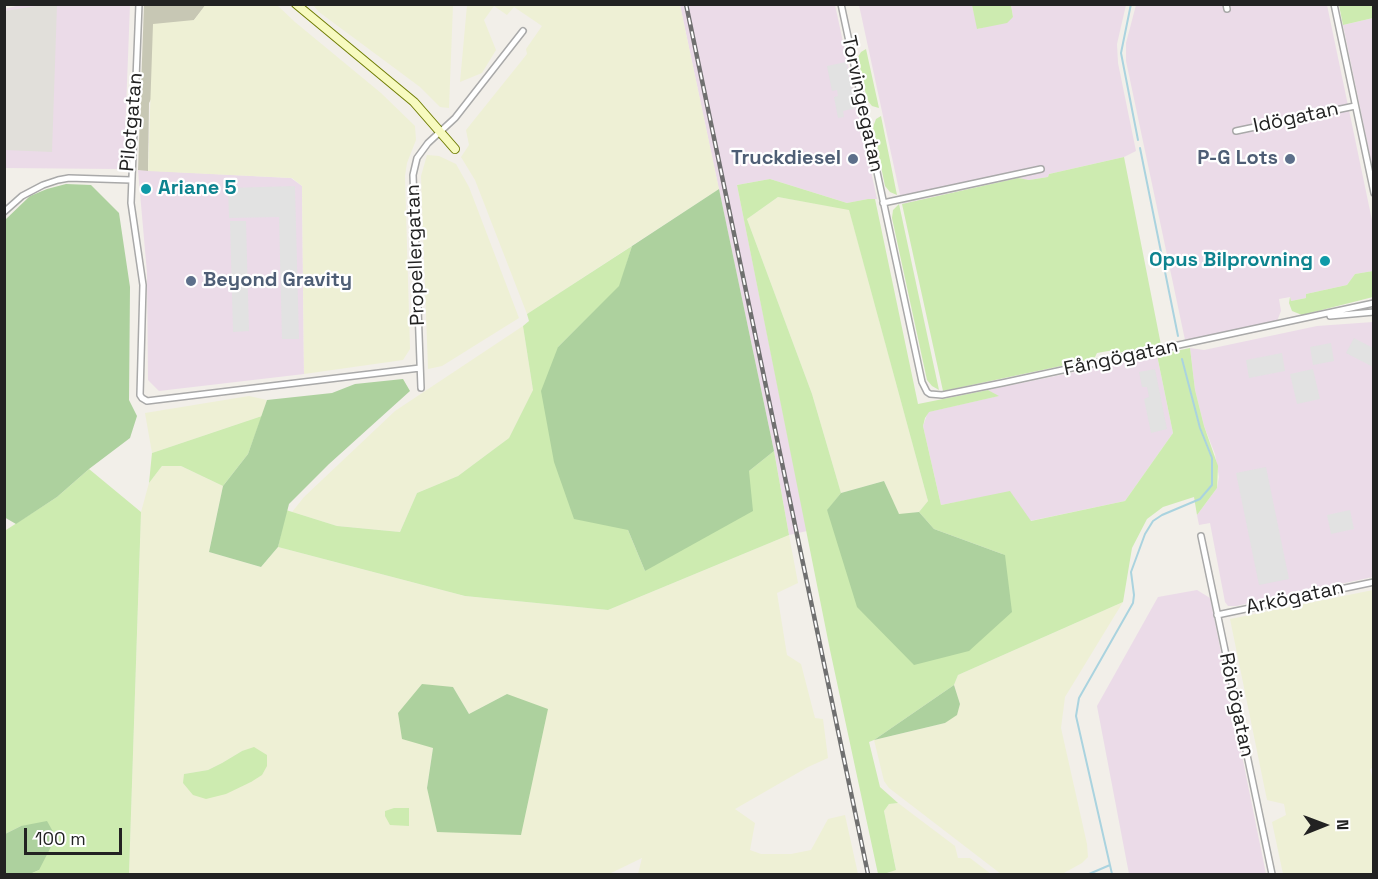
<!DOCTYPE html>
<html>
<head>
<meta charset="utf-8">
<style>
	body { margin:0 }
	#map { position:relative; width:1378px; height:879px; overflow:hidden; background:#f2efe9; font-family:"Space Grotesk",sans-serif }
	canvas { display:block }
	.frame { position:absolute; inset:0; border:6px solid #222; pointer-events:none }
	.north { position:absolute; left:1294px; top:795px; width:60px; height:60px; -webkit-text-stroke:4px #fff; paint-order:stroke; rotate:89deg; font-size:16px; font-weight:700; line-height:24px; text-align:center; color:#222 }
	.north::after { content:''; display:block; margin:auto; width:21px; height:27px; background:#222; clip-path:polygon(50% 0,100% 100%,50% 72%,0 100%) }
	.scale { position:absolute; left:24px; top:828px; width:98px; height:27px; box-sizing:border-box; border:3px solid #222; border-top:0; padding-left:8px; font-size:18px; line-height:21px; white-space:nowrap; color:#222; -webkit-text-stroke:4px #fff; paint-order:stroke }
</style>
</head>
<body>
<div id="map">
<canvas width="1378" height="879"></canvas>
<div class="frame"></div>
<div class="north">N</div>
<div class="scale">100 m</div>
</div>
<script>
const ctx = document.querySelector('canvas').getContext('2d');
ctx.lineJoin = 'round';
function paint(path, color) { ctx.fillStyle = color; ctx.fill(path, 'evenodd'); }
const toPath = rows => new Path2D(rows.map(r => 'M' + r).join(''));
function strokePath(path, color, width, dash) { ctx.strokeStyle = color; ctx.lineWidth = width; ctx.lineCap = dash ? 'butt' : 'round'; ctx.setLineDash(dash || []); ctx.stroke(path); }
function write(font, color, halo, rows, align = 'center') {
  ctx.font = font + ' "Space Grotesk",sans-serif'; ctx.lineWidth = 4.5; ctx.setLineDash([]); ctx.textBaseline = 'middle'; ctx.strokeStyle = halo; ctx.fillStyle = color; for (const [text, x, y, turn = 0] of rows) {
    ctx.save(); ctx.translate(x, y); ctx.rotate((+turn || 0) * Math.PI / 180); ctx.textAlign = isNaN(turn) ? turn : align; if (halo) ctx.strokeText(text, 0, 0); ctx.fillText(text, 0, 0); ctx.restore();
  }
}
paint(toPath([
	[24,4,130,5,124,161,117,169,5,168,4,9],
	[680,5,835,5,877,199,868,199,847,203,770,179,737,185,807,531,789,535,774,451],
	[859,5,972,5,978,29,1013,17,1011,5,1126,5,1117,44,1118,63,1136,151,1124,157,1049,174,1048,177,1029,180,1018,178,902,204],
	[1136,5,1327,5,1373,225,1373,271,1355,274,1347,285,1306,294,1306,298,1291,301,1290,297,1279,299,1281,311,1277,321,1185,340,1126,61,1126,43],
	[1373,18,1373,170,1343,25],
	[138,170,291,178,302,186,304,374,159,391,148,380,147,273],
	[1373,322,1373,577,1236,606,1228,606,1225,602,1210,523,1199,525,1197,515,1217,488,1219,477,1215,454,1204,426,1195,390,1190,348,1204,350,1317,326],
	[1157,355,1173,433,1125,501,1030,521,1010,492,941,505,923,426,928,412,998,396,988,390],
	[1197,590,1210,598,1266,874,1129,874,1097,706,1158,597]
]), '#ebdbe8');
paint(toPath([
	[43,5,57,5,52,152,5,150,5,11]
]), '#e1dfda');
paint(toPath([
	[144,5,206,5,194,20,149,103,148,171,138,170]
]), '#c7c7b4');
paint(toPath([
	[206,4,277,5,295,22,381,93,415,126,416,140,407,163,405,176,410,349,403,360,304,374,302,186,292,178,148,171,153,24,194,20],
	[313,5,453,5,449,108,440,107,420,87,319,12],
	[467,5,680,5,719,189,527,314,475,180,461,157,469,145,466,130,527,54,526,49,542,26,514,7,507,15,494,6,484,20,496,50,482,73,460,82],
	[427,155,439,156,456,164,469,187,519,318,442,366,428,369,421,176],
	[778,197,849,209,928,501,919,512,899,515,884,481,841,493,812,394,747,219],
	[523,326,533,390,509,438,458,476,417,493,400,532,337,526,292,512,304,497,395,411],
	[249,396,267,400,262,416,152,453,145,413],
	[162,466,181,466,223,486,209,552,261,567,278,547,465,596,608,610,789,535,798,583,777,593,787,655,801,664,815,718,823,719,828,758,808,767,735,809,755,823,750,850,761,854,791,854,811,850,828,819,845,815,858,874,638,874,642,858,609,874,129,874,141,512,149,483],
	[453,687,469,714,507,694,427,788,433,748],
	[242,751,251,782,241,786,184,774,208,770,222,763],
	[1373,590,1374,767,1370,769,1374,784,1373,874,1283,874,1272,822,1286,815,1284,804,1267,800,1230,619],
	[1123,602,1065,697,1061,728,1087,844,1088,857,1082,863,1062,874,1001,874,889,788,884,781,874,740,945,723,960,704,954,685,958,675],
	[898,803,955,846,958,858,970,858,991,874,886,874,896,869,884,811,889,804]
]), '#eef0d5');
paint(toPath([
	[972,5,1011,5,1013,17,1007,23,977,29],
	[1339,5,1373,5,1373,18,1343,25],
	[866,49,879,108,872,106,867,100,858,57,861,52],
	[881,116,897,195,890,192,885,186,873,127,876,119],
	[1124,157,1161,345,1118,353,1114,350,1097,353,1094,359,943,391,902,204,1018,178,1029,180,1048,177,1049,174],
	[770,179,847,203,868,199,875,199,918,404,988,390,999,396,929,412,925,418,923,426,941,505,1010,491,1031,521,1125,501,1173,433,1157,355,1190,348,1195,390,1204,426,1218,466,1217,488,1197,515,1194,497,1163,507,1147,519,1132,548,1123,602,958,675,954,685,874,740,869,742,880,787,898,803,889,804,884,811,896,870,884,874,878,874,830,650,737,185],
	[778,197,849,210,928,501,919,512,934,529,1005,555,827,511,841,493,812,394,747,219],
	[899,204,939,390,932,386,927,380,892,218,893,210],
	[632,246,620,286,558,347,628,530,645,571,749,471,774,451,789,535,608,610,465,596,278,547,286,510,337,526,400,532,417,493,458,476,509,438,533,390,523,326,529,321,527,314],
	[1373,271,1373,297,1302,315,1292,311,1289,303,1290,297,1291,301,1306,298,1306,294,1347,285,1355,274],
	[262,416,248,454,223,486,181,466,162,466,149,483,152,453],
	[89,469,141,512,129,874,30,874,39,870,21,826,5,834,5,533,6,530,57,497],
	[254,747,267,755,267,766,262,775,251,782,226,794,206,799,193,795,183,783,184,774,208,770,222,763,242,751],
	[394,808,409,808,409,826,390,825,385,816,385,811]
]), '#cdebb0');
paint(toPath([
	[66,184,91,185,119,213,130,287,129,400,137,416,130,438,89,469,57,497,16,524,4,517,5,220,30,196,47,189],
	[719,189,774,451,749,471,753,511,645,571,628,530,574,519,554,462,541,391,558,347,619,286,632,246],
	[403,379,410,391,329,464,289,504,278,547,261,567,209,552,223,486,248,454,267,400,332,393,355,384],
	[884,481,899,514,919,512,934,529,1005,555,1012,612,969,651,914,665,857,607,827,510,841,493],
	[422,684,453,687,469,714,507,694,548,709,521,835,437,832,427,788,433,748,402,739,398,713],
	[954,685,960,704,957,715,945,723,874,740],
	[47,821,56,837,39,870,30,874,5,874,5,834,21,826]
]), '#add19e');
paint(toPath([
	[846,62,856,108,843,111,844,117,838,118,834,97,838,96,837,90,832,91,827,66],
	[295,186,299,339,282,339,279,217,229,218,228,188],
	[230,221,246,221,249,331,233,332],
	[1354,338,1373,348,1373,367,1346,353],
	[1331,343,1334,361,1313,365,1310,347],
	[1282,353,1285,371,1249,378,1246,360],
	[1155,369,1167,429,1151,433,1144,399,1149,397,1147,387,1142,387,1139,372],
	[1313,369,1320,399,1297,404,1290,374],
	[1266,467,1289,579,1259,585,1236,473],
	[1350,510,1354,529,1331,534,1327,515]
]), '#e2e2e2');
strokePath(toPath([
	[1131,4,1121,53,1138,140],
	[1140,148,1178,336],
	[1089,874,1110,865],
	[1112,874,1076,716,1079,698,1133,603,1134,595,1131,572,1145,534,1153,521,1162,515,1200,499,1212,485,1212,458,1200,428,1182,359]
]), '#aad3df', 2);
const street = toPath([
	[139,4,131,203,143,285,140,395,142,398,147,401,155,400,420,368],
	[841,4,922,382,927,392,930,394,942,395,1002,383,1374,303],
	[1226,4,1227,9],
	[1334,4,1374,193],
	[1236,131,1355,106],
	[883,203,1041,169],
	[4,212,22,196,43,185,58,180,69,178,131,180],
	[1330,316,1374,312],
	[421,388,413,175,417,158,428,143,455,118,523,31],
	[1201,536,1272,874],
	[1217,615,1374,582]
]);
const secondary = toPath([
	[296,4,414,102,455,149]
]);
strokePath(street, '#a9a9a9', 8);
strokePath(secondary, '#707d05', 10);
strokePath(street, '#fff', 5);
strokePath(secondary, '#f7fabf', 8);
const rail = toPath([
	[686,4,868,874]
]);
strokePath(rail, '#707070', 4.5);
strokePath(rail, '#fff', 2, [7]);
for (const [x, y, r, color] of [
	[853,159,6,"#5c6f8a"],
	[1290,159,6,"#5c6f8a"],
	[146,189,6,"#0f9aa8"],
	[1325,261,6,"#0f9aa8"],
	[191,281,6,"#5c6f8a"]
]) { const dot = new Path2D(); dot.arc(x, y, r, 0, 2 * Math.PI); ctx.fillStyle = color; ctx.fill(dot); strokePath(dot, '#fff', 2); }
write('20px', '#222', '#fff', [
	["Torvingegatan",862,104,78],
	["Idögatan",1296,118,-12],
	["Pilotgatan",132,122,-85],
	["Propellergatan",416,255,-92],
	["Fångögatan",1121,358,-12],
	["Arkögatan",1295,598,-12],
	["Rönögatan",1236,705,78]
]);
write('bold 20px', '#4e5e75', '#fff', [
	["Truckdiesel",841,159],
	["P-G Lots",1278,159],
	["Beyond Gravity",203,281,"left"]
], 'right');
write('bold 20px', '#0d838f', '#fff', [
	["Ariane 5",158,189],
	["Opus Bilprovning",1313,261,"right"]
], 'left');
</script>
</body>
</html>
